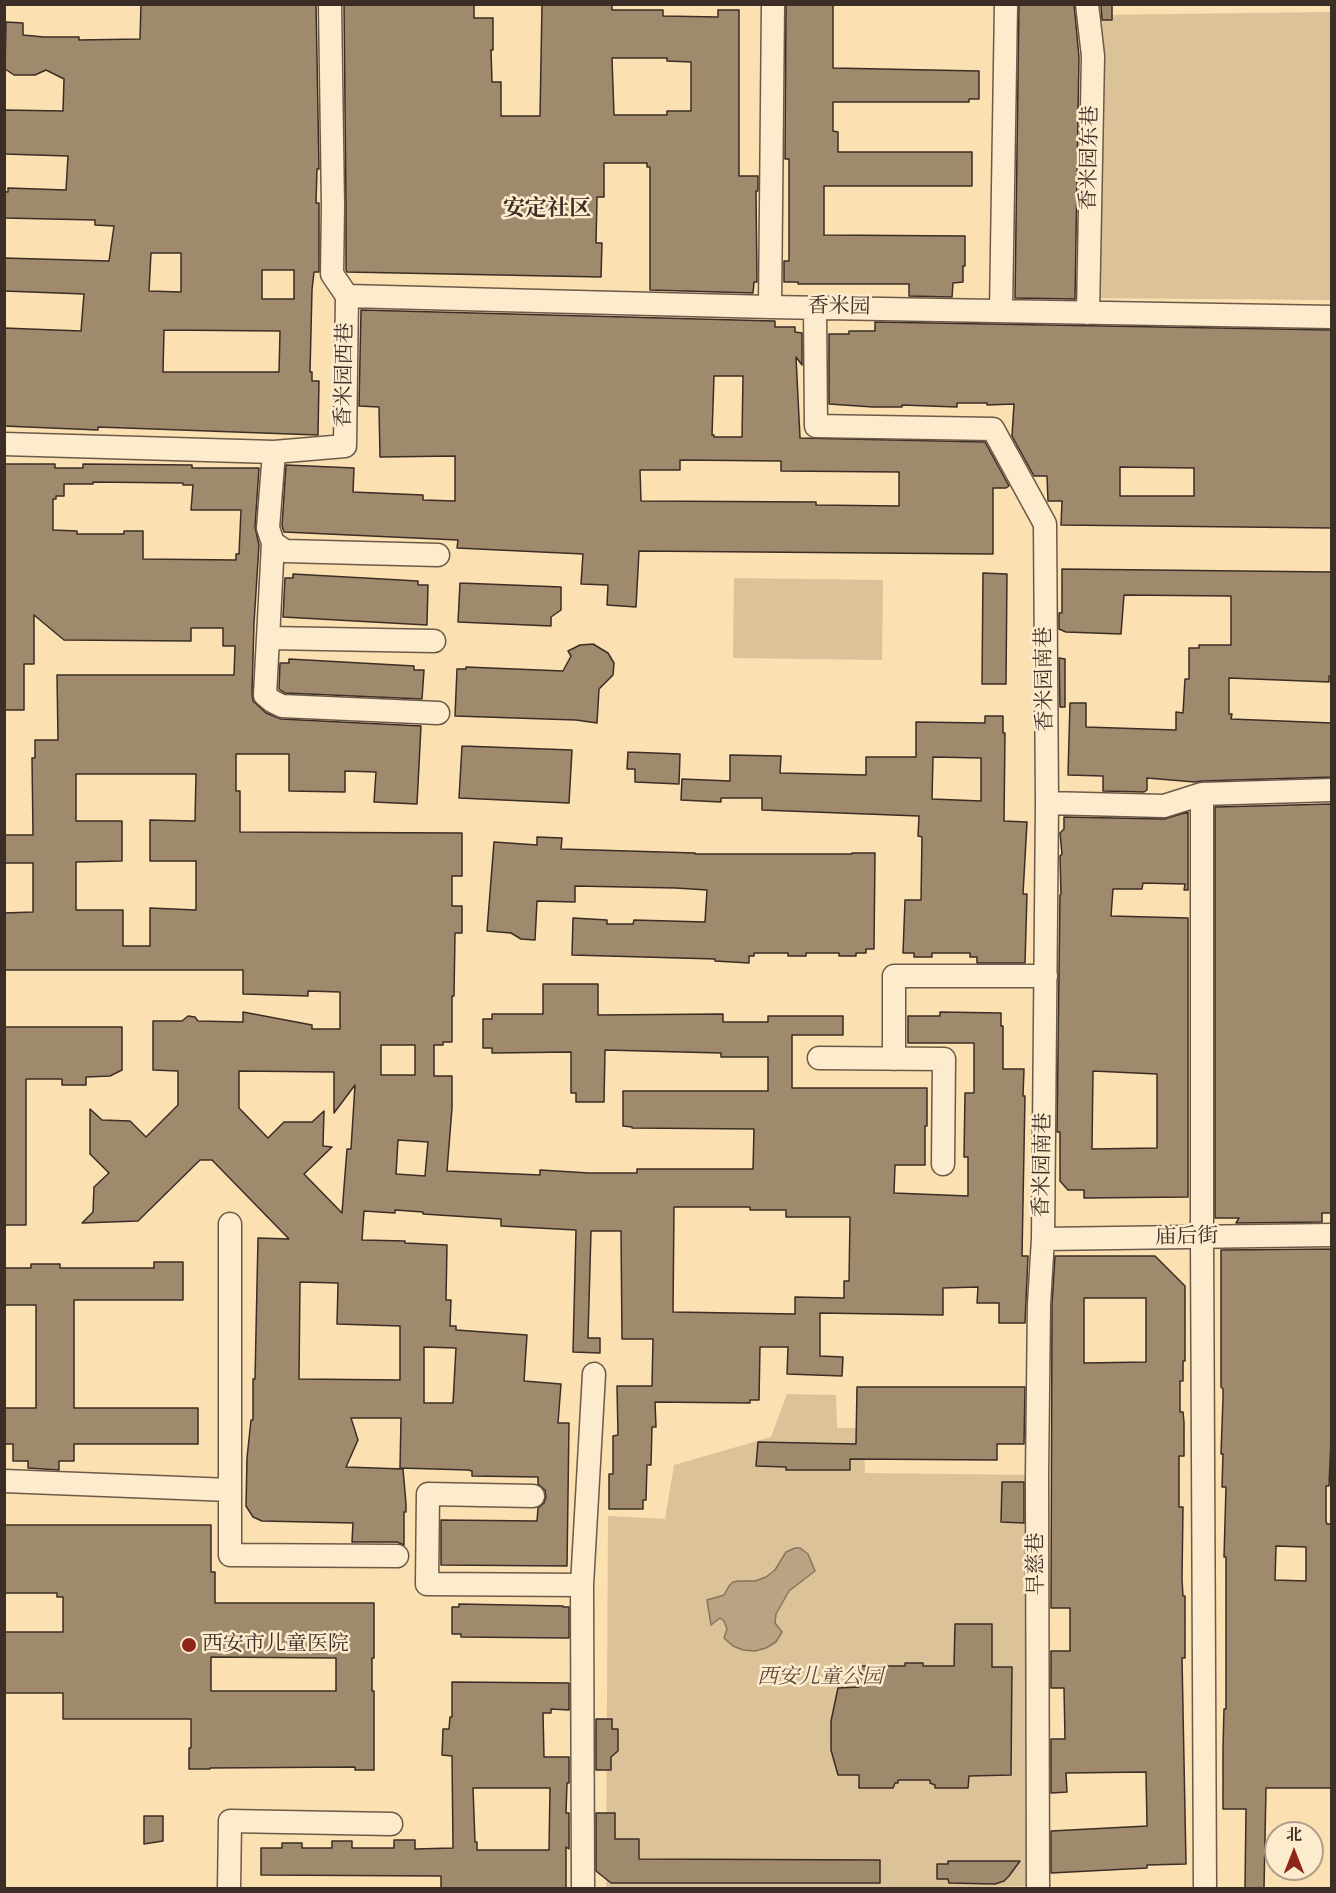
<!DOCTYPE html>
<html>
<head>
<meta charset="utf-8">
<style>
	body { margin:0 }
	#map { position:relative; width:1336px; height:1893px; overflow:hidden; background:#fbe0b1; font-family:"IM FELL Double Pica","Noto Serif SC",serif }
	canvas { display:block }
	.frame { position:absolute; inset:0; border:6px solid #3c2d26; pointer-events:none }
	.north { position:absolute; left:1264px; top:1821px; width:60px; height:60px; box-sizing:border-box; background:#fcebcc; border:2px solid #af9f8a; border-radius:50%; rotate:0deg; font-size:16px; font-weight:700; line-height:24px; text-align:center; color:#3c2d26 }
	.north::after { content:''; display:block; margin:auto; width:21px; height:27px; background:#8f2418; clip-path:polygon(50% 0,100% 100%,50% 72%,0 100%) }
</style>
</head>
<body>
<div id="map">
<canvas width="1336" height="1893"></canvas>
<div class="frame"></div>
<div class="north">北</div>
</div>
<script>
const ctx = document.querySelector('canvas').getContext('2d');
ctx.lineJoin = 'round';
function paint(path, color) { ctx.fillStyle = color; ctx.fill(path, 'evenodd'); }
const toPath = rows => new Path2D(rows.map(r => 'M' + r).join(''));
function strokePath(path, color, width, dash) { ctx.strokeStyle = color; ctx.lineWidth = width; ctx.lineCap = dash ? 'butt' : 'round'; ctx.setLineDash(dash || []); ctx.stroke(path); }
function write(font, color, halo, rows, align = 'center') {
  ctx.font = font + ' "IM FELL Double Pica","Noto Serif SC",serif'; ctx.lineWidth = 5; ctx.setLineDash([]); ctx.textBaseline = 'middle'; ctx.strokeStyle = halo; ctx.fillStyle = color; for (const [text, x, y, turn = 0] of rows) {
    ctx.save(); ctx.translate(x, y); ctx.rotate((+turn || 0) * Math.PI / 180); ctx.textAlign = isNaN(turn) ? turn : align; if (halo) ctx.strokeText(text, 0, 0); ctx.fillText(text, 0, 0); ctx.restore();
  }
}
paint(toPath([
	[1331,12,1331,300,1087,298,1096,15],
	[734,578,883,580,882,660,733,658],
	[787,1394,836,1395,837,1428,863,1428,865,1473,1037,1475,1038,1886,900,1888,606,1888,608,1516,665,1519,674,1465,771,1437]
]), '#dbc299');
const water = toPath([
	[795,1548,800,1548,808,1554,815,1571,789,1591,776,1614,775,1623,782,1632,776,1642,766,1648,755,1651,743,1650,733,1646,724,1638,727,1629,724,1621,720,1618,711,1625,707,1600,724,1595,729,1586,733,1582,738,1581,755,1581,766,1577,775,1570,786,1552,795,1548]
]);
paint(water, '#baa382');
strokePath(water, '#88745d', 1.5);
const building = toPath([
	[141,4,316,4,319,169,317,169,316,203,319,203,319,272,314,272,312,290,310,372,312,372,312,381,319,381,318,435,98,427,98,430,4,426,4,328,81,331,84,294,4,291,4,258,109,261,114,226,95,225,95,220,4,218,4,192,8,192,8,188,66,190,68,156,4,154,4,110,63,111,64,79,46,70,35,75,14,75,5,69,6,22,23,23,23,35,44,37,79,37,79,40,140,39,141,4],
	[151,253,181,253,181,292,149,291,151,253],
	[262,270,294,270,294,299,262,299,262,270],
	[164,330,280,331,279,372,163,372,164,330],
	[344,4,474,4,474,18,493,18,493,50,491,50,492,82,501,82,501,116,540,116,542,4,612,4,612,10,663,10,663,16,718,17,718,10,739,10,739,176,758,176,758,191,756,191,757,282,754,282,753,293,650,290,650,167,647,167,647,163,604,163,604,197,597,197,596,243,602,243,601,277,347,272,346,270,346,206,344,4],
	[612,58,667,58,667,61,691,62,691,111,667,111,667,115,614,115,612,58],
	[786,4,833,4,833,68,979,71,979,99,969,99,969,102,833,102,833,131,838,132,838,152,972,152,972,186,824,186,824,235,965,236,965,266,963,266,963,282,953,283,952,297,909,296,909,284,798,284,798,282,784,282,784,261,789,261,789,159,785,159,786,4],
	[1019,4,1074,4,1079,57,1075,299,1015,298,1019,4],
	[1101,4,1112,4,1112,20,1102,20,1101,4],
	[361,310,775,321,775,327,795,327,795,332,802,333,802,365,796,357,800,438,985,442,1009,486,1006,488,993,488,993,554,639,551,636,607,607,605,608,585,581,584,583,554,457,548,458,540,284,532,282,526,286,465,354,468,353,492,423,495,423,500,455,501,455,456,380,457,379,407,359,406,361,310],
	[714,376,743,376,742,437,714,437,714,435,712,435,714,376],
	[680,460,781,461,781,471,899,472,899,506,816,505,816,502,641,501,640,470,680,470,680,460],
	[875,322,1332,330,1332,528,1061,525,1062,501,1048,501,1047,476,1034,476,1012,436,1014,404,987,405,987,403,957,403,957,407,902,405,902,407,873,407,829,404,829,334,849,334,849,331,875,331,875,322],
	[1120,467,1194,468,1194,496,1120,496,1120,467],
	[4,464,55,464,55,468,83,468,83,464,192,465,192,468,259,468,255,527,259,545,254,623,252,694,253,701,266,713,281,719,421,726,417,804,374,802,376,772,345,771,345,792,289,791,289,754,236,754,236,791,240,791,240,832,462,833,462,876,452,876,452,906,462,906,462,933,455,933,454,996,452,996,452,1042,443,1042,443,1045,434,1045,434,1076,452,1076,452,1108,447,1171,540,1175,540,1170,589,1173,637,1173,637,1169,753,1169,754,1129,632,1128,632,1127,623,1126,623,1091,768,1091,768,1057,721,1057,721,1053,605,1050,604,1102,576,1102,576,1093,571,1093,571,1052,492,1053,492,1048,483,1048,483,1019,492,1019,492,1014,543,1014,543,984,598,984,598,1015,723,1014,723,1022,768,1022,768,1016,843,1016,843,1035,792,1035,792,1088,927,1088,927,1126,925,1126,925,1165,895,1165,894,1193,968,1196,968,1157,964,1157,965,1093,974,1093,974,1043,908,1043,908,1016,940,1016,940,1012,1001,1013,1001,1026,1003,1026,1003,1069,1024,1069,1023,1096,1025,1096,1022,1256,1028,1256,1025,1323,999,1323,999,1303,977,1303,978,1287,943,1288,943,1315,820,1313,820,1356,843,1357,842,1376,787,1374,788,1347,760,1347,759,1400,750,1400,750,1403,655,1402,656,1427,652,1427,651,1465,647,1465,646,1500,643,1500,643,1509,609,1509,609,1474,613,1474,613,1436,618,1435,617,1386,652,1386,653,1339,622,1339,621,1231,591,1231,588,1338,600,1338,600,1353,573,1352,576,1230,501,1226,501,1219,423,1214,423,1212,395,1210,395,1213,364,1211,362,1240,405,1241,405,1243,447,1245,446,1300,451,1300,450,1326,456,1326,456,1330,527,1335,524,1381,561,1384,558,1423,569,1423,567,1566,441,1565,441,1520,537,1521,538,1508,544,1503,546,1497,545,1490,538,1484,538,1477,472,1476,472,1471,468,1470,400,1468,401,1418,351,1418,358,1440,346,1467,403,1469,406,1504,406,1512,404,1512,404,1545,397,1542,352,1542,353,1523,262,1521,253,1517,246,1506,247,1458,251,1420,253,1420,253,1379,255,1379,258,1238,289,1239,212,1160,200,1160,138,1221,82,1223,93,1212,94,1187,109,1173,90,1154,90,1109,102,1120,130,1121,146,1137,178,1105,178,1071,153,1070,153,1021,182,1021,188,1016,195,1017,198,1021,243,1022,243,1012,312,1025,312,1029,340,1029,340,992,308,991,308,996,243,994,243,970,4,970,4,913,33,912,33,863,5,863,4,835,33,835,32,758,35,758,35,740,58,740,57,675,234,675,235,646,223,646,223,628,191,628,191,641,64,640,34,615,34,664,24,664,24,710,4,710,4,464],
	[93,482,183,483,183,485,193,485,191,510,241,510,239,554,236,554,236,560,143,559,143,531,124,531,124,534,77,534,77,531,53,530,53,499,56,499,56,496,64,496,64,484,93,484,93,482],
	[76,774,196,774,195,821,150,820,150,861,196,861,196,910,150,908,150,946,123,946,123,910,76,910,76,862,122,861,122,821,76,821,76,774],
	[381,1045,415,1045,415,1075,381,1075,381,1045],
	[239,1071,334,1072,334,1113,355,1085,351,1149,347,1149,342,1213,304,1174,332,1147,323,1146,324,1111,312,1122,284,1122,268,1138,239,1108,239,1071],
	[398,1140,428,1142,425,1176,396,1174,398,1140],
	[674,1207,750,1207,750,1210,786,1210,786,1217,850,1217,849,1281,844,1281,844,1298,795,1297,795,1314,673,1312,674,1207],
	[300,1282,338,1283,337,1324,400,1326,400,1380,299,1379,300,1282],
	[424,1347,456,1348,453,1403,424,1403,424,1347],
	[1062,569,1332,572,1332,676,1329,676,1329,682,1229,678,1229,714,1232,714,1231,719,1332,723,1332,777,1202,781,1195,782,1147,778,1147,790,1144,792,1103,791,1103,776,1068,775,1070,703,1086,703,1086,727,1176,730,1176,712,1183,713,1185,679,1189,679,1189,648,1199,648,1199,645,1231,645,1231,596,1124,595,1121,634,1066,632,1059,629,1059,613,1062,613,1062,569],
	[983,573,1007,574,1006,684,982,684,983,573],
	[293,574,418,581,418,585,428,585,427,625,283,617,285,578,293,578,293,574],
	[460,583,561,587,561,610,551,617,551,626,458,622,460,583],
	[593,644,608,653,614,663,613,675,599,689,597,723,576,720,455,716,457,669,466,669,466,667,563,671,571,656,568,651,580,645,593,644],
	[1059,658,1065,659,1065,707,1060,707,1059,658],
	[289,659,414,666,414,670,424,670,422,699,285,693,279,689,280,663,289,663,289,659],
	[985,716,1003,716,1003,733,1005,733,1004,821,1027,822,1023,894,1027,894,1025,963,977,963,977,957,970,957,970,953,932,953,932,957,914,957,914,953,903,953,905,900,921,900,922,837,918,836,919,816,762,810,762,798,721,798,721,802,681,800,682,779,730,781,730,755,781,756,780,773,866,775,866,757,916,757,916,722,985,723,985,716],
	[933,757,981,758,981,801,932,799,933,757],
	[462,746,572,750,569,803,459,798,462,746],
	[628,752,680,754,679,784,635,782,635,769,627,769,628,752],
	[1332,804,1332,1213,1322,1213,1322,1222,1236,1223,1239,1218,1215,1218,1215,807,1332,804],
	[1188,812,1188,890,1184,890,1185,884,1143,883,1142,889,1113,889,1111,916,1188,918,1188,1197,1084,1198,1084,1190,1068,1190,1060,1181,1060,1132,1057,1132,1060,895,1061,894,1060,856,1062,854,1060,833,1064,829,1064,817,1164,819,1188,812],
	[1093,1071,1157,1074,1157,1148,1092,1149,1093,1071],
	[537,837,562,838,561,849,695,853,695,854,852,854,852,853,875,853,874,949,866,949,866,953,856,953,856,956,839,956,839,953,806,953,806,956,788,956,788,953,754,953,754,956,749,956,749,963,715,961,715,959,572,955,573,918,607,920,607,924,633,924,634,920,705,922,707,890,676,888,575,886,575,902,537,901,535,940,521,939,511,933,487,931,494,842,537,845,537,837],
	[4,1027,122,1027,122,1070,110,1076,86,1077,86,1085,62,1085,62,1079,26,1079,26,1225,4,1225,4,1027],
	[1332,1249,1332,1416,1329,1486,1326,1486,1326,1521,1327,1524,1332,1524,1332,1788,1266,1788,1264,1888,1245,1888,1246,1809,1223,1809,1223,1748,1224,1709,1226,1709,1226,1557,1224,1557,1226,1487,1222,1487,1223,1454,1221,1454,1223,1399,1223,1389,1221,1387,1221,1250,1332,1249],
	[1276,1546,1306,1547,1306,1581,1275,1580,1276,1546],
	[1055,1256,1155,1256,1185,1286,1185,1361,1183,1361,1183,1381,1180,1381,1180,1412,1183,1412,1184,1422,1184,1456,1179,1456,1179,1507,1183,1507,1182,1579,1183,1596,1185,1596,1185,1658,1182,1658,1186,1864,1147,1865,1147,1868,1051,1873,1051,1831,1147,1826,1146,1772,1066,1773,1067,1792,1051,1793,1051,1739,1065,1739,1064,1688,1051,1688,1051,1651,1070,1651,1070,1608,1051,1608,1052,1304,1055,1256],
	[1084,1298,1146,1298,1146,1362,1084,1363,1084,1298],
	[154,1262,183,1262,183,1300,74,1300,74,1408,198,1408,198,1444,74,1444,74,1461,59,1461,59,1470,28,1468,28,1461,13,1461,13,1444,4,1444,4,1408,36,1408,36,1305,4,1305,4,1268,31,1268,31,1264,60,1264,60,1268,154,1268,154,1262],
	[857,1387,1025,1387,1024,1444,997,1444,997,1460,850,1459,850,1470,786,1470,786,1467,756,1466,758,1442,856,1444,857,1387],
	[1002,1482,1024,1482,1024,1523,1001,1522,1002,1482],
	[4,1525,211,1525,211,1572,215,1572,215,1603,374,1603,374,1658,372,1658,372,1691,374,1691,374,1770,355,1770,355,1767,210,1768,210,1769,189,1769,189,1748,191,1748,191,1719,63,1719,63,1693,4,1693,4,1632,63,1632,63,1597,57,1597,57,1593,4,1593,4,1525],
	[211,1657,336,1658,336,1691,211,1691,211,1657],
	[459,1604,563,1606,563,1607,569,1607,569,1638,461,1637,461,1634,452,1634,452,1607,459,1607,459,1604],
	[955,1624,992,1624,992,1667,1012,1667,1011,1775,969,1776,968,1788,935,1788,935,1785,930,1783,930,1780,898,1780,898,1783,895,1783,893,1788,859,1788,859,1775,838,1775,831,1750,831,1721,838,1688,859,1687,860,1666,905,1666,905,1663,923,1663,923,1666,954,1666,955,1624],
	[452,1682,569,1683,569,1710,551,1709,551,1713,543,1713,544,1757,569,1757,569,1783,567,1783,566,1813,569,1813,569,1849,566,1847,566,1888,441,1888,441,1876,261,1875,261,1848,282,1848,282,1843,302,1843,302,1848,332,1848,332,1841,352,1841,352,1848,394,1848,394,1840,415,1840,415,1849,453,1848,452,1756,442,1755,443,1729,449,1729,450,1717,452,1717,452,1682],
	[473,1788,550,1788,549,1850,477,1850,477,1842,475,1842,473,1788],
	[596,1719,612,1719,612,1729,618,1729,618,1751,611,1757,611,1770,596,1770,596,1719],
	[596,1813,615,1813,615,1839,639,1839,639,1859,880,1860,880,1883,611,1883,596,1871,596,1813],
	[144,1816,163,1816,163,1841,144,1844,144,1816],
	[948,1861,1020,1861,1009,1876,1004,1881,995,1884,949,1883,948,1879,937,1879,937,1864,948,1864,948,1861]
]);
paint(building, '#9f8a6e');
strokePath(building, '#3c2d26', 1.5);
const minor = toPath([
	[1087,4,1093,56,1088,313],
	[347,296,770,307,1332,317],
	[770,307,773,4],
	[815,308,816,426,993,429,1045,524,1047,803,1043,1239,1039,1304,1037,1475,1038,1888],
	[1001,311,1006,4],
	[4,444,274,452,345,446,347,296,332,274,333,206,330,4],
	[274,452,268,528,273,543,285,551,438,555],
	[273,543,265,695,272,701,282,706,438,713],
	[269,638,434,641],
	[1202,794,1202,1238,1205,1888],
	[1047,803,1164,806,1202,794,1332,790],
	[819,1058,944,1059,943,1164],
	[894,1059,894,976,1046,976],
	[230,1224,230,1490],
	[1043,1239,1332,1235],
	[4,1481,230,1490,230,1555,397,1556],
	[533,1496,428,1494,427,1584,582,1585],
	[229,1888,230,1821,391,1824],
	[583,1888,582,1585,594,1374]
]);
strokePath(minor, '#6c5a49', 25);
strokePath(minor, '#fcebcc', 22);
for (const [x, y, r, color] of [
	[189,1645,8,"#8f2418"]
]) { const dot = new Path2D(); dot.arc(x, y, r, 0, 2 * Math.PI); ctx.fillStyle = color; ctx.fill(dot); strokePath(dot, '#fcebcc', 2); }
write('21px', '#3c2d26', '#fcebcc', [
	["香米园东巷",1091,158,-89],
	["香米园",839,308,1],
	["香米园西巷",346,375,-89],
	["香米园南巷",1046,679,-91],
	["香米园南巷",1044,1165,-89],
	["庙后街",1187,1238,-1],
	["早慈巷",1037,1564,-90]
]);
write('21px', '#3c2d26', '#fcebcc', [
	["西安市儿童医院",202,1645]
], 'left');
write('italic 21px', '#5c4b3d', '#fcebcc', [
	["西安儿童公园",820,1678]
]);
write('bold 22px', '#3c2d26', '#fcebcc', [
	["安定社区",547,210]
]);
</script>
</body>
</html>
